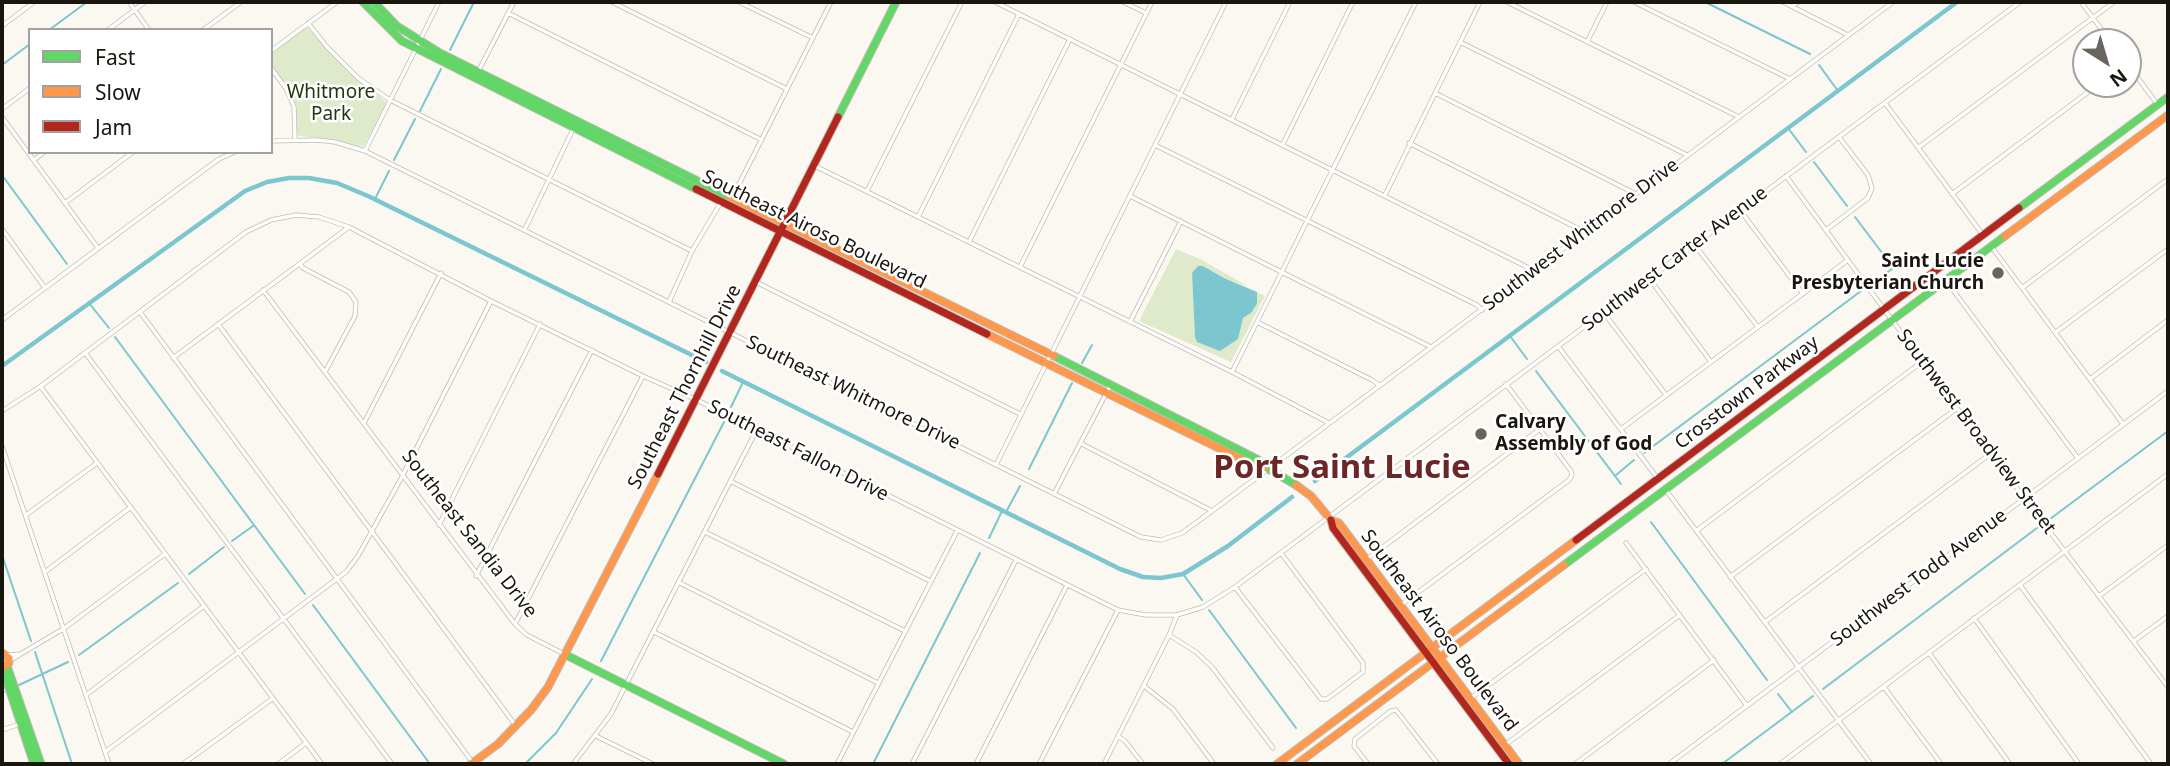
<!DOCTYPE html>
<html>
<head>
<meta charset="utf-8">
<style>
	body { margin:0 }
	#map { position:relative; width:2170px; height:766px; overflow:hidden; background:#fbf8f1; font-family:"Noto Sans",sans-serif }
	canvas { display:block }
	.frame { position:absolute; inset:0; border:4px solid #19150f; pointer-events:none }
	.legend { position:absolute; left:28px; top:28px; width:245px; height:126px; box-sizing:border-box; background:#fff; border:2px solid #a3a19f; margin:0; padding:9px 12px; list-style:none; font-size:21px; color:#19150f }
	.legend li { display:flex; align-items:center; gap:14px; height:35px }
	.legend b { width:35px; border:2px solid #a3a19f }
	.north { position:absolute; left:2072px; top:28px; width:70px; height:70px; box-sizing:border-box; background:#fff; border:2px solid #a3a19f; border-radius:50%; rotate:143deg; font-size:19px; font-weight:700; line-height:28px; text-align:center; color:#19150f }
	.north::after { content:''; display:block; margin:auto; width:24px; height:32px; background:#68645e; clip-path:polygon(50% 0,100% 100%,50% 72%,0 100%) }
</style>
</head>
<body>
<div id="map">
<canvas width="2170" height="766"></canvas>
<div class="frame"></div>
<ul class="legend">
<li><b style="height:9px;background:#63d668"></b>Fast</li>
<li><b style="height:9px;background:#ff974d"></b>Slow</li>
<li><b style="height:9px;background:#b3261e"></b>Jam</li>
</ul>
<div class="north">N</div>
</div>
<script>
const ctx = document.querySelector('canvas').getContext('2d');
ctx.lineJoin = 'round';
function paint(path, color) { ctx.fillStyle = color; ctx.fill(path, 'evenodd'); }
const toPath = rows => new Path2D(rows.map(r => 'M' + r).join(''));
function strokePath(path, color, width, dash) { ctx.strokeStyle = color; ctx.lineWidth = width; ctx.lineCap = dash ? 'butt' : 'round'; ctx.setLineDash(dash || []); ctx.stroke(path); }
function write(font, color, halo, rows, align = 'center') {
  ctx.font = font + ' "Noto Sans",sans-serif'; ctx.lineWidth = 5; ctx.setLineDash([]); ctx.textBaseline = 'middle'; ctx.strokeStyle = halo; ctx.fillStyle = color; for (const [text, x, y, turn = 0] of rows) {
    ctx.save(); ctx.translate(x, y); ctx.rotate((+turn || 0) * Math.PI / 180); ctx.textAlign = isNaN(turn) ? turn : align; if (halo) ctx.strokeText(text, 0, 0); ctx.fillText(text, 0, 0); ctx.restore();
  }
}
paint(toPath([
	[308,28,348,72,385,101,386,105,364,146,357,147,330,139,299,136,297,134,296,105,290,91,271,66,271,53,303,29],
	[1176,249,1202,260,1249,287,1224,278,1203,266,1192,273,1195,337,1239,326,1243,318,1251,313,1257,304,1257,292,1265,296,1231,362,1139,321]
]), '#deeaca');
paint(toPath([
	[1198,266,1203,266,1224,278,1257,292,1257,304,1251,313,1243,318,1238,339,1220,351,1197,342,1195,337,1192,273]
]), '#7cc6cf');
strokePath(toPath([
	[1705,2,1810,54],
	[49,30,87,2],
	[450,50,474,2],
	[2,65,30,44],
	[1819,65,1838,91],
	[420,111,441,69],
	[1788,128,1806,152],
	[394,160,415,119],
	[1814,162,1847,206],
	[2,175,67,264],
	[375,199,389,171],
	[1855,217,1886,258],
	[1874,282,1903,261],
	[89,303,109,328],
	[1510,336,1527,359],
	[115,337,305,594],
	[1082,363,1092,345],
	[1536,371,1621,484],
	[731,407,743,382],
	[1644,453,1861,291],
	[1029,469,1072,383],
	[1616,475,1634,460],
	[1006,512,1020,486],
	[2050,519,2168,431],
	[1651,522,1767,680],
	[989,538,1002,511],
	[232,541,253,526],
	[2,555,31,641],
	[189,574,224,547],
	[1183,574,1202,600],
	[313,605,430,764],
	[1209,610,1296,728],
	[35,652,72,764],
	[79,655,178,583],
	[601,661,724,422],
	[19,685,68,662],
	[1823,689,2037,528],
	[2,693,4,692],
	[1778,694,1792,712],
	[525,764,556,733,592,679],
	[873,764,980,553],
	[1722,764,1813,696]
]), '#7cc6cf', 2);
strokePath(toPath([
	[2,366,245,191,267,182,289,178,309,178,337,183,368,196,706,362],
	[722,371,1120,569,1143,577,1161,578,1183,574,1228,546,1292,497],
	[1315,481,1957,2]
]), '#7cc6cf', 4.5);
const street = toPath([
	[129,2,149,30],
	[612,2,787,89],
	[739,2,813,38],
	[995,2,1533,270],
	[1123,2,1146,13],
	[1507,2,1739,117],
	[1634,2,1790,79],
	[1783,2,1848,35],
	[2081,2,2111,42],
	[1793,6,1798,2],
	[508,13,762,140],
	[308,23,327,47,358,78,390,100,692,251],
	[2,26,34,2],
	[108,30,145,2],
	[203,30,241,2],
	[1460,42,1687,155],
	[1587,42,1607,2],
	[271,51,337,2],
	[2128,65,2158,105],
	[271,68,287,90,294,107,295,139],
	[478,72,514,2],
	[1435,93,1636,194],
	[1885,103,1983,235],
	[2,109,30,88],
	[2,117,98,248],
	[1232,119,1290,2],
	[271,141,316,140,335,142,365,151,1141,537,1161,540,1182,533,1212,511,1893,2],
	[1409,143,1585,232],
	[1283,144,1353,2],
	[1155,145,1477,305,1482,310],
	[1919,147,2114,2],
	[365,151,439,2],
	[34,160,44,152],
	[815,166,1232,372,1329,423],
	[1786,176,1990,453,2168,687],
	[867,191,962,2],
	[1952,194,2099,84],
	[1385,195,1480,2],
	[1130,196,1431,347],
	[732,198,831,2],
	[65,203,133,152],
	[1740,210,1803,294],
	[918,217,1019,14],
	[2,229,45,288],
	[525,229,577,121],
	[1826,230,1868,198,1872,188,1868,175,1839,137],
	[969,242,1070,39],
	[1694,244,1758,327],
	[1991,246,2123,424],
	[300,264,303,268,349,292,356,302,355,316,325,372],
	[1020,267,1152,2],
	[1649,278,1711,362],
	[756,282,1020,414],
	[2022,288,2168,179],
	[263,290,515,624,527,635,566,655],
	[1953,290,2077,457],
	[669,302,692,251,721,202],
	[140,312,473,763],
	[1604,313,1666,395],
	[2,320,178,189,219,159,235,152],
	[1130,322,1181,221],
	[1257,322,1372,380,1379,385],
	[218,324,516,726],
	[2056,332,2168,249],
	[1558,346,1658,479],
	[86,354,392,764],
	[173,358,349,227],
	[1232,372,1416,2],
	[2090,379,2168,320],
	[41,387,322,764],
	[2,411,41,386,246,232,271,220,296,215,319,217,349,227,491,301,643,376,697,400,1118,610,1146,615,1177,615,1203,607,1235,587,2020,2],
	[364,423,441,273],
	[1621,429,1848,260],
	[1080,443,1212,511],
	[2,446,109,764],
	[996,465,1226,2],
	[732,482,930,581],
	[1665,489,1871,764],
	[1054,494,1110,386],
	[26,515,97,463],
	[439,525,540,324],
	[1696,531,1923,361],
	[705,532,905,631],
	[1626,543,1747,706],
	[1367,559,1540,429],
	[45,572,131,507],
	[476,576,592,350],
	[1730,577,1956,409],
	[680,583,878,683],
	[2020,585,2151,764],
	[1235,587,1321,699,1327,699,1363,672,1363,663,1281,553],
	[2099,596,2168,545],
	[1401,605,1569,480,1572,475,1571,471,1506,384],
	[1974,618,2079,764],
	[1765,622,1990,454],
	[515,624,643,376],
	[654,632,853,732],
	[1169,635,1196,652,1212,667,1273,748],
	[2134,641,2168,616],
	[1929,653,2010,764],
	[7,655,21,654],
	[9,661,63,629,165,554],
	[1144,686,1173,709,1214,764],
	[1884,687,1941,764],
	[86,695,204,606],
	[1471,698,1646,569],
	[2,730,20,724],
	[596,736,653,764],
	[1119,737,1125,741,1143,764],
	[1505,745,1680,615],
	[105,752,346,572,358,556,403,475,491,301],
	[183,764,272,699],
	[278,764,306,743],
	[573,764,611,714,756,431],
	[837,764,957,531],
	[912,764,1016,560],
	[976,764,1067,585],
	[1039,764,1118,610],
	[1104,764,1169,635,1177,615],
	[1368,764,1354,746,1355,739,1391,711,1396,710,1438,764],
	[1575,764,1714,660],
	[1669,764,2168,391],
	[1780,764,2168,474]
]);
const fast = toPath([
	[363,2,402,41,696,189],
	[374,2,397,26,440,53,730,197],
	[838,117,896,2],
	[2019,208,2168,97],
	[1054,356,1257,459,1265,467,1296,485],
	[1564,565,2005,236],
	[566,655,784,764],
	[7,666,41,764],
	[2,667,34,764]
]);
const slow = toPath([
	[730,197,1054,356],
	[2005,236,2168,115],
	[987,334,1257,467,1265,467],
	[1296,485,1311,496,1331,520,1339,523,1519,764],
	[2,653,9,658,9,663,4,667],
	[471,764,498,744,531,710,548,687,658,474],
	[1277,764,1576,540],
	[1297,764,1564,565]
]);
const jam = toPath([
	[696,189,987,334],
	[658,474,838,117],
	[1331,520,1333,528,1509,764],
	[1576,540,2019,208]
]);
strokePath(street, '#bebcb4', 5);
strokePath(fast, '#bebcb4', 9);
strokePath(slow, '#bebcb4', 9);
strokePath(jam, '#bebcb4', 9);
strokePath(street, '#fefefd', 3.5);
strokePath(fast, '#63d668', 7);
strokePath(slow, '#ff974d', 7);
strokePath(jam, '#b3261e', 7);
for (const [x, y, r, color] of [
	[1998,273,7,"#68645e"],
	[1481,434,7,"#68645e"]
]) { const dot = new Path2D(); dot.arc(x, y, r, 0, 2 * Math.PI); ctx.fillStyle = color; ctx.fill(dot); strokePath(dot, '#fff', 2.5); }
write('19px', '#263510', '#fff', [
	["Whitmore",331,93],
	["Park",331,115]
]);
write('19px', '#19150f', '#fff', [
	["Southeast Airoso Boulevard",814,230,26],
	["Southwest Whitmore Drive",1581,235,-37],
	["Southwest Carter Avenue",1675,259,-37],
	["Southeast Thornhill Drive",685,387,-63],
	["Southeast Whitmore Drive",853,393,26],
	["Crosstown Parkway",1747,393,-37],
	["Southwest Broadview Street",1976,432,53],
	["Southeast Fallon Drive",798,451,27],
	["Southeast Sandia Drive",469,534,52],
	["Southwest Todd Avenue",1919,578,-37],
	["Southeast Airoso Boulevard",1439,631,53]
]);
write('bold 19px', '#19150f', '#fff', [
	["Saint Lucie",1984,262],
	["Presbyterian Church",1984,284],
	["Calvary",1495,423,"left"],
	["Assembly of God",1495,445,"left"]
], 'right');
write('bold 33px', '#6b2626', '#fff', [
	["Port Saint Lucie",1342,469]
]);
</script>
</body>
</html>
